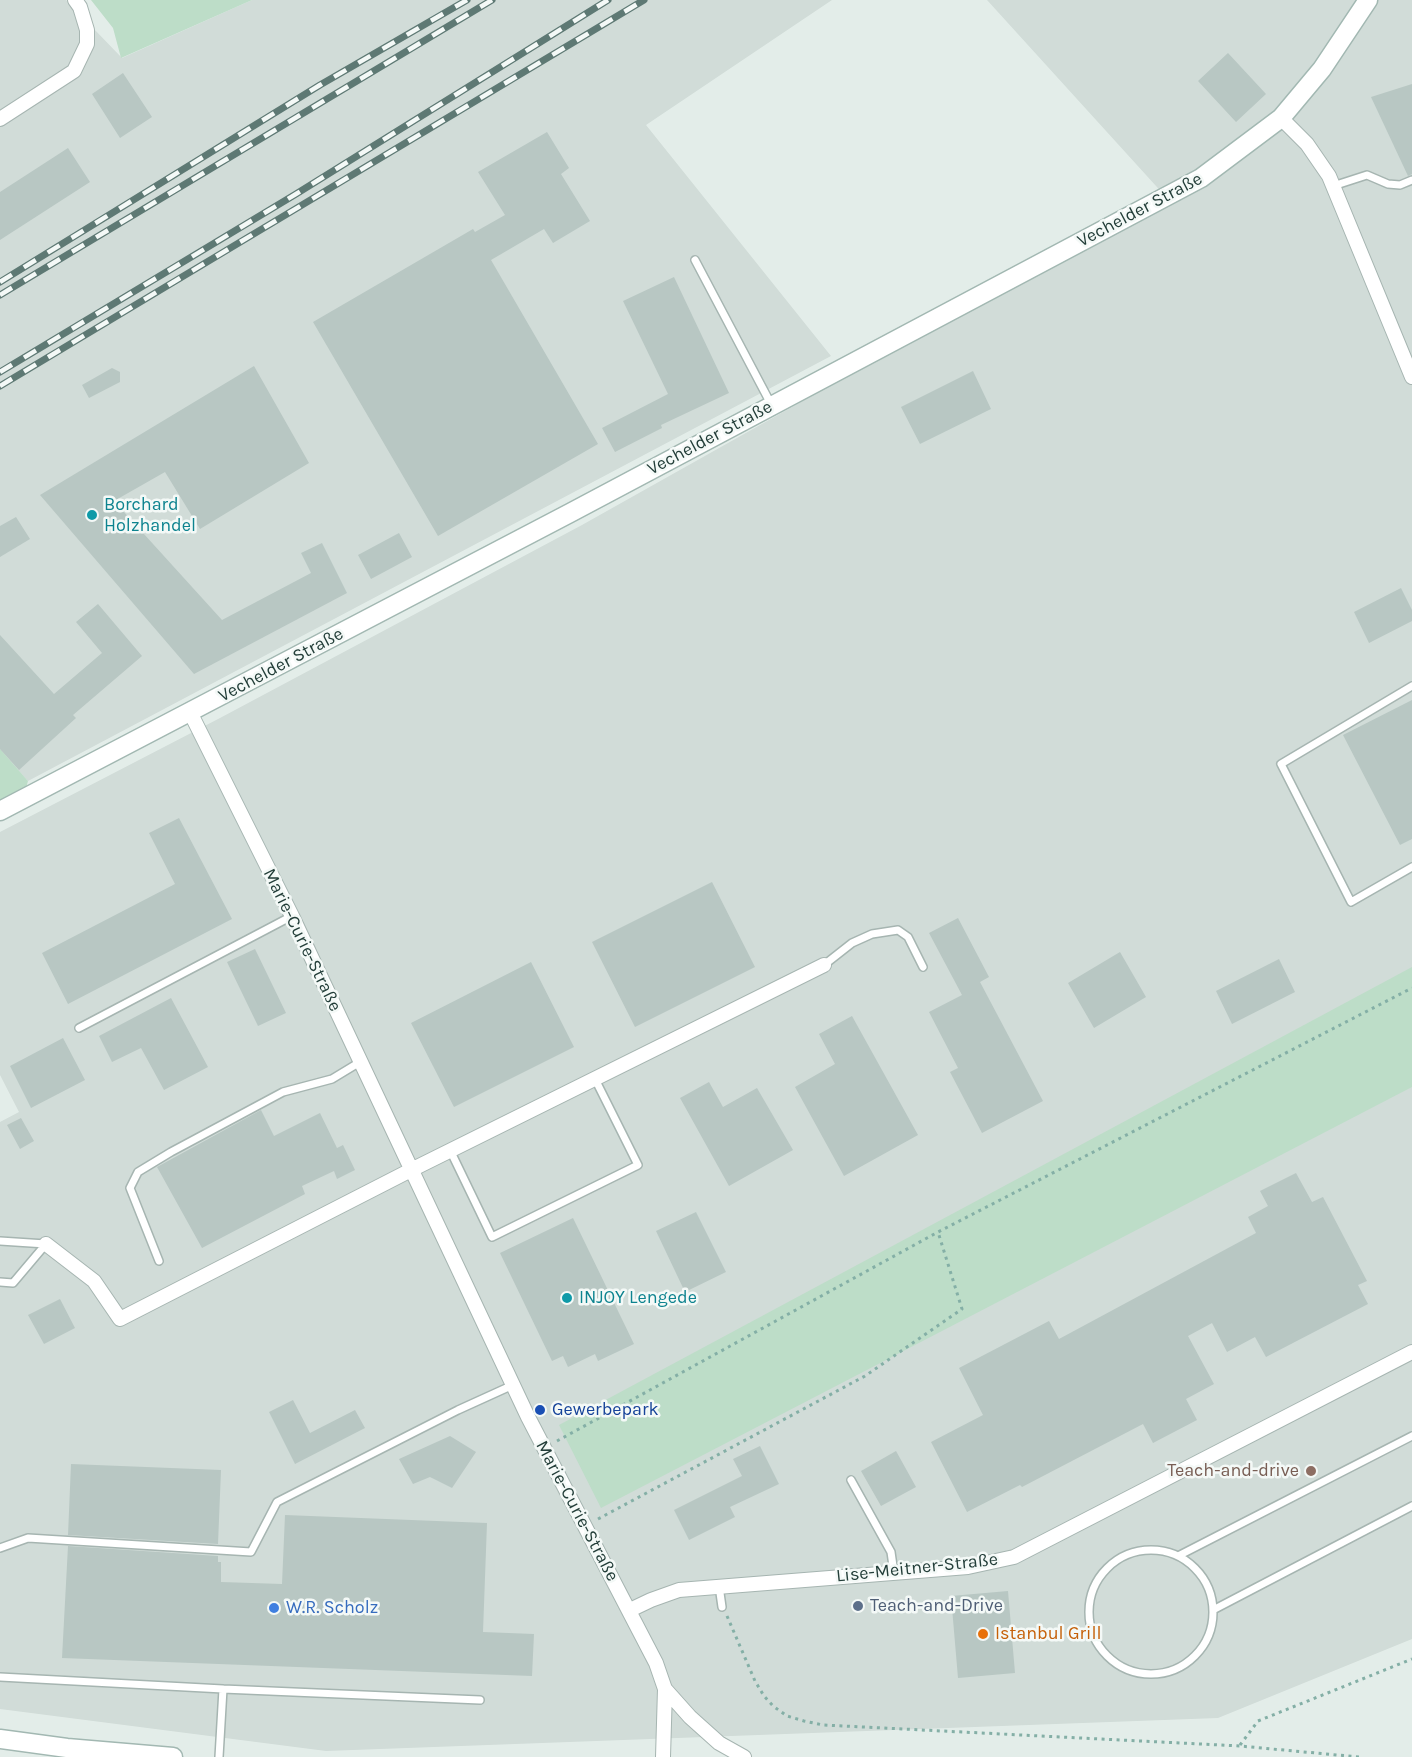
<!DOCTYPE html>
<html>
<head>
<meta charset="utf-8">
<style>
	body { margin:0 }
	canvas { display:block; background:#e3ede9 }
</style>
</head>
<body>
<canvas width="1412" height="1757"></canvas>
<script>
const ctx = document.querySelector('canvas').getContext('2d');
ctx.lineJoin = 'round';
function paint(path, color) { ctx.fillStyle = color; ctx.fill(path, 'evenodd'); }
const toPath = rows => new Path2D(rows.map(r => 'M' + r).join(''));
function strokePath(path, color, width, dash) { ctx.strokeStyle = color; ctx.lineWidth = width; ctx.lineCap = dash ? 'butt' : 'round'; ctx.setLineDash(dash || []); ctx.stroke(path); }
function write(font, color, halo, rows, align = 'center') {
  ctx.font = font + ' Karla,sans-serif'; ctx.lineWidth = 5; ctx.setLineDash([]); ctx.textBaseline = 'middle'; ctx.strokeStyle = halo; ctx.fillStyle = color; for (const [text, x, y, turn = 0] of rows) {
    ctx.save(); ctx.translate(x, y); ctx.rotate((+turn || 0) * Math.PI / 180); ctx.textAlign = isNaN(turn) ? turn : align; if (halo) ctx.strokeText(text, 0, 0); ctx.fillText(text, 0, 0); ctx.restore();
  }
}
paint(toPath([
	[0,0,66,0,122,58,252,0,832,0,646,125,831,356,28,781,0,750],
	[987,0,1412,0,1412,1639,1218,1718,326,1751,0,1709,0,1122,19,1112,0,1075,0,832,220,718,582,525,1166,197]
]), '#d1dcd8');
paint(toPath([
	[91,0,252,0,121,58,113,28],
	[0,749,28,781,23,799,0,811],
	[1412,967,1412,1087,601,1508,559,1425]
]), '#bdddc8');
paint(toPath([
	[1228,53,1266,94,1236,122,1198,81],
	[123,73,152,117,120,138,92,94],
	[1412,84,1412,174,1408,176,1371,97],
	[547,132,569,168,561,174,590,221,553,243,544,229,491,260,598,444,438,536,313,322,473,229,475,232,505,215,478,172],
	[68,148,90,182,0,240,0,192],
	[674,277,729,393,661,425,662,428,615,452,602,428,668,394,623,301],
	[254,366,309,463,200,529,165,472,114,501,222,620,311,573,301,553,322,543,347,593,194,674,40,495],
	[112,368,120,372,120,382,89,398,82,385],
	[973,371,991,409,920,444,901,407],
	[16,517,30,539,0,557,0,526],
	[399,533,412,557,371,579,358,555],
	[1401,588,1412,610,1412,621,1369,643,1354,612],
	[98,604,142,656,73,715,76,718,19,770,0,749,0,635,54,694,102,653,76,622],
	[1412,700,1412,839,1400,845,1343,735],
	[179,818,232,919,68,1004,42,953,175,884,149,833],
	[712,882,755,967,635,1027,592,942],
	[958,918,989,977,980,982,1043,1101,982,1133,950,1072,958,1068,929,1012,962,995,929,933],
	[255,949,286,1013,258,1026,227,962],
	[1120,952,1146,997,1094,1028,1068,983],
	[1279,959,1295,992,1232,1024,1216,991],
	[531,962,574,1047,454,1107,411,1023],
	[171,998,208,1067,164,1090,141,1048,112,1062,99,1036],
	[852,1016,918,1135,844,1176,795,1087,835,1064,819,1034],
	[63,1038,85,1080,31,1108,10,1066],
	[709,1082,723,1107,757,1088,793,1150,729,1186,680,1098],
	[261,1110,274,1136,320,1113,337,1148,343,1145,355,1170,337,1179,334,1171,302,1186,305,1194,202,1248,157,1167],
	[21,1118,34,1141,20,1149,7,1125],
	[1296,1173,1312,1202,1323,1197,1367,1281,1358,1285,1368,1304,1266,1357,1255,1337,1227,1352,1212,1323,1188,1336,1214,1384,1186,1399,1197,1420,1153,1443,1143,1424,1022,1487,1020,1485,967,1512,931,1442,983,1415,959,1368,1049,1321,1059,1339,1256,1233,1248,1217,1268,1206,1260,1191],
	[696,1212,726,1272,685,1292,656,1231],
	[573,1218,634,1344,598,1361,595,1354,568,1367,563,1356,552,1361,500,1253],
	[60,1299,75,1328,44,1344,28,1315],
	[293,1400,310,1433,355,1410,365,1428,295,1464,269,1412],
	[450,1436,476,1452,452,1488,430,1477,413,1484,399,1459],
	[760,1446,779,1484,730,1507,735,1517,689,1540,674,1510,742,1476,733,1459],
	[896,1451,916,1487,881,1506,861,1471],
	[71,1464,221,1470,218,1544,68,1535],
	[285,1515,487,1523,483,1632,534,1634,532,1676,62,1658,68,1546,218,1556,218,1562,221,1562,221,1582,282,1584],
	[1008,1591,1015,1673,958,1678,951,1596]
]), '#b8c7c3');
const lane = toPath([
	[1333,186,1367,175,1388,184,1400,185,1412,180],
	[695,260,771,404],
	[1412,686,1281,764,1351,902,1412,867],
	[824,965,852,943,872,934,898,930,908,937,923,967],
	[79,1028,292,916],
	[450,1150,492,1237,638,1165,595,1079],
	[0,1241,46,1244],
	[159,1261,130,1188,138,1172,171,1152,283,1092,332,1079,360,1062],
	[0,1282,13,1283,46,1244],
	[851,1480,891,1552,894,1573],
	[0,1548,28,1538,251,1552,277,1502,458,1410,513,1385],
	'1089 1612a62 62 0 1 1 124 0a62 62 0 1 1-124 0Z',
	[1178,1556,1412,1436],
	[719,1586,722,1607],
	[1213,1610,1412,1506],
	[0,1677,223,1689,480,1700],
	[219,1757,223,1689]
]);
const street = toPath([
	[1281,118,1307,144,1329,176,1412,377],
	[0,119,74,71,87,44,87,30,80,7,75,0],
	[190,712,292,916,528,1417,656,1663,665,1689,663,1757],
	[46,1244,94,1281,120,1319,411,1170,824,965],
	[630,1610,651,1600,679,1590,968,1567,1014,1557,1412,1352],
	[665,1689,690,1717,719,1743,744,1757]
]);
const secondary = toPath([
	[0,811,570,513,1201,178,1281,118,1322,69,1368,0],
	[0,1739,67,1748,173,1757]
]);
strokePath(lane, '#a6b5b1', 10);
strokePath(street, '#a6b5b1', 16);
strokePath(secondary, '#a2b8b2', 21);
strokePath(toPath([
	[557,1441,938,1232,1412,988],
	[598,1519,865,1376,962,1309,938,1232],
	[727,1616,755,1681,764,1696,773,1706,787,1716,804,1721,823,1725,1240,1746,1359,1757],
	[1240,1745,1258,1721,1412,1659]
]), '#84afa6', 3, [3, 4.5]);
strokePath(lane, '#fff', 7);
strokePath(street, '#fff', 14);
strokePath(secondary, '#fff', 18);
const rail = toPath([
	[0,282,320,85,467,0],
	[0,295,492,0],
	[0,372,296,194,608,0],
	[0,386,644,0]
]);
strokePath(rail, '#5e7974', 7);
strokePath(rail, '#f4f9f7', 4.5, [14]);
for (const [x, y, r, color] of [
	[92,515,6,"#0f9aa8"],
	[567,1298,6,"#0f9aa8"],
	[540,1410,6,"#1a4fb4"],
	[1311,1471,6,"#8d6e63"],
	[858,1606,6,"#5c6f8a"],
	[274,1608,6,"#3f7fe0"],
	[983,1634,6,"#e8710a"]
]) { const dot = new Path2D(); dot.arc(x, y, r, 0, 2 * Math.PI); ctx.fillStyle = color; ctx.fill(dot); strokePath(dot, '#f4f9f7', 2); }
write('18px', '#233e39', '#f4f9f7', [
	["Vechelder Straße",1140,210,-28],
	["Vechelder Straße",710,438,-28],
	["Vechelder Straße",281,665,-28],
	["Marie-Curie-Straße",302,940,64],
	["Marie-Curie-Straße",577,1511,62],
	["Lise-Meitner-Straße",917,1568,-6]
]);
write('18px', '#0d838f', '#f4f9f7', [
	["Borchard",104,505],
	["Holzhandel",104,526],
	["INJOY Lengede",579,1298]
], 'left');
write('18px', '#164399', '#f4f9f7', [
	["Gewerbepark",552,1410]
], 'left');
write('18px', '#785e54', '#f4f9f7', [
	["Teach-and-drive",1299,1471]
], 'right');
write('18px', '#4e5e75', '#f4f9f7', [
	["Teach-and-Drive",870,1606]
], 'left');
write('18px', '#366cbe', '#f4f9f7', [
	["W.R. Scholz",286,1608]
], 'left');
write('18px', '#c56008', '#f4f9f7', [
	["Istanbul Grill",995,1634]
], 'left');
</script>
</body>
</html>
